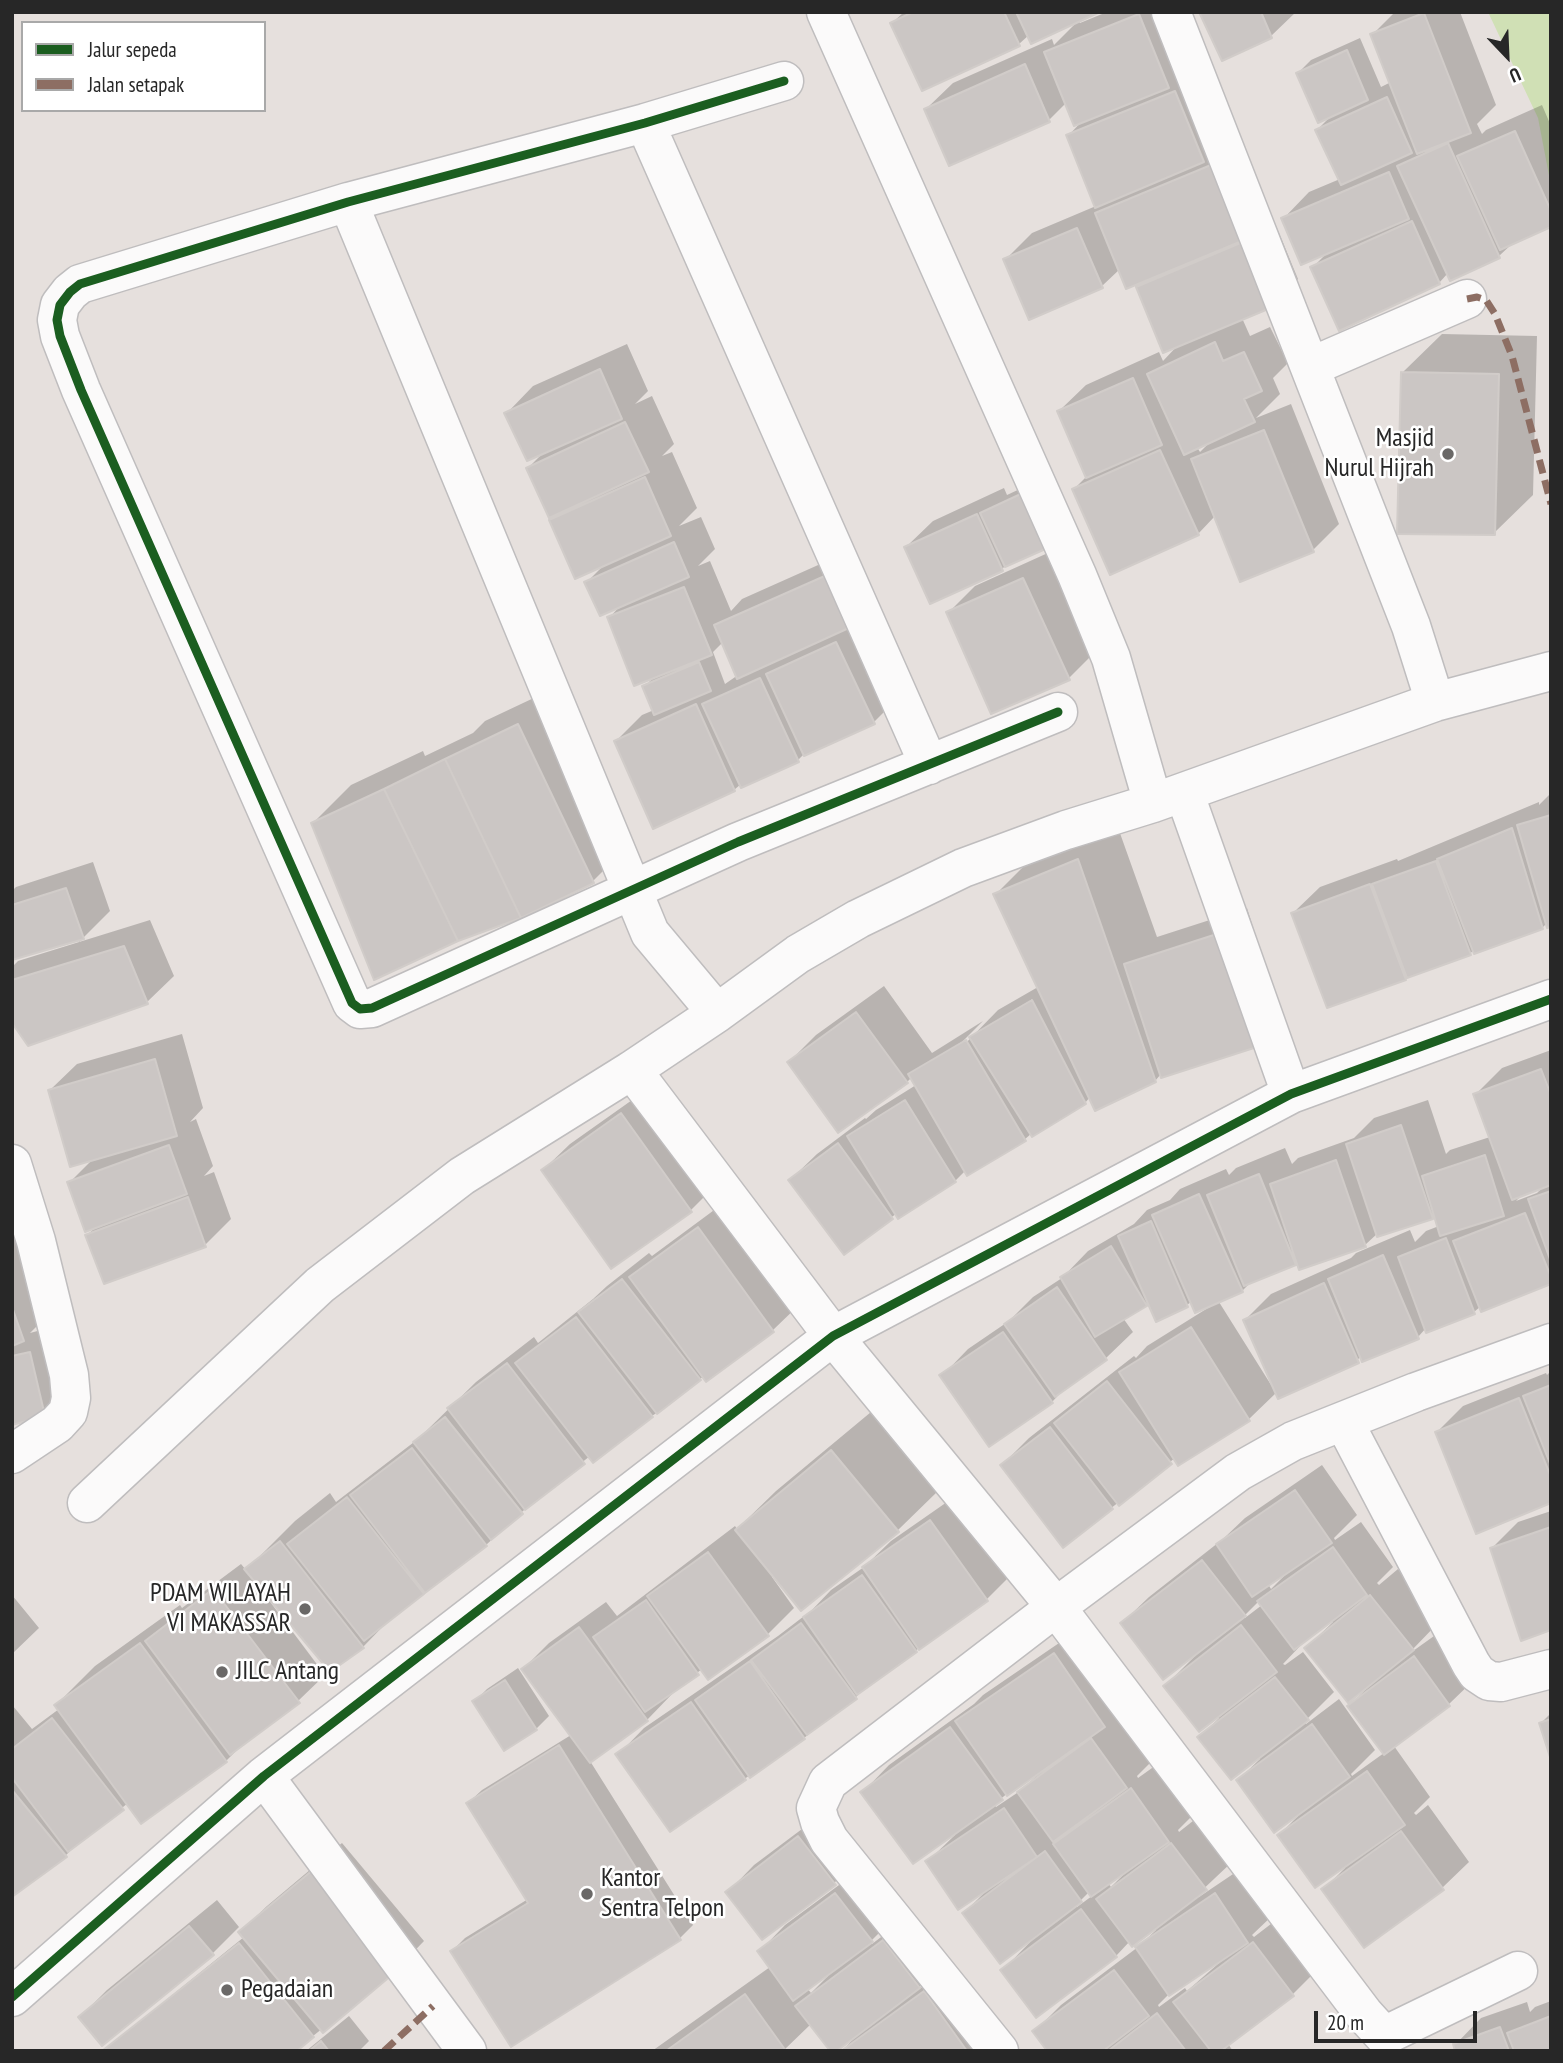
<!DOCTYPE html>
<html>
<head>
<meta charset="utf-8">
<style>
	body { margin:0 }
	#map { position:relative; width:1563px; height:2063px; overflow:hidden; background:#e6e0dd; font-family:"PT Sans Narrow",sans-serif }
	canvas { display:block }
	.frame { position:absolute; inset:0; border:14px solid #272727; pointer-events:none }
	.legend { position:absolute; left:21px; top:21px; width:245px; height:91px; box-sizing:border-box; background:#fff; border:2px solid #a9a9a9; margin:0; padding:9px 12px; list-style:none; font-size:21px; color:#272727 }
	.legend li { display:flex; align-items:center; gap:14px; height:35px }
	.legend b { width:35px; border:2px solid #a9a9a9 }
	.north { position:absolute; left:1472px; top:21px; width:70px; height:70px; -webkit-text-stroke:5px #fff; paint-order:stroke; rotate:157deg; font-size:19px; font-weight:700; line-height:28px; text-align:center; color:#272727 }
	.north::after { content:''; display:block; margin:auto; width:24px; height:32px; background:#272727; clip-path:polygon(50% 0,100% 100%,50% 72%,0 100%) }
	.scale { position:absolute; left:1314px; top:2011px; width:163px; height:32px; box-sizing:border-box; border:4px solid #272727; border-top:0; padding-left:9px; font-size:21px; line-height:24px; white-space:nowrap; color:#272727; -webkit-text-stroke:5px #fff; paint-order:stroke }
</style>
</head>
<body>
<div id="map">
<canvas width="1563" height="2063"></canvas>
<div class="frame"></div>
<ul class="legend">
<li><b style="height:9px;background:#1b5e20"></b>Jalur sepeda</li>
<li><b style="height:9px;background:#8d6e63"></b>Jalan setapak</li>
</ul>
<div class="north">U</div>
<div class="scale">20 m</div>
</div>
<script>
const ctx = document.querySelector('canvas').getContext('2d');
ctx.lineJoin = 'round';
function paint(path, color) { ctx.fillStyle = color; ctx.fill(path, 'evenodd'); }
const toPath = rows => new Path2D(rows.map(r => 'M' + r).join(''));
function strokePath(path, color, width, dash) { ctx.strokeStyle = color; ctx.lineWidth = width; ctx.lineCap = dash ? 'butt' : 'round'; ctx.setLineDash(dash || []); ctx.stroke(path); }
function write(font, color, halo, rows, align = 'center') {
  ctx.font = font + ' "PT Sans Narrow",sans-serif'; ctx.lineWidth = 5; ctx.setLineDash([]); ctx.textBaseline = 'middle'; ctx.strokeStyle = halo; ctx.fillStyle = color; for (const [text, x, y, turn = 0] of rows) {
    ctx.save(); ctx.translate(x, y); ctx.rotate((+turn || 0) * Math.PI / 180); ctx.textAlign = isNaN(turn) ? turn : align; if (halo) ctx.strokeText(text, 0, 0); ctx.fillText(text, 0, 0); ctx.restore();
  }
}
paint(toPath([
	[1488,12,1551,12,1551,186,1538,118]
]), '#d0e0b5');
paint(toPath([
	[904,12,1096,12,1078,20,1080,23,1107,12,1175,12,1259,221,1272,216,1298,279,1272,306,1242,318,1250,336,1270,327,1288,363,1273,378,1280,394,1256,418,1291,404,1339,524,1313,550,1215,516,1198,534,1074,489,1087,476,1059,411,1086,385,1159,352,1163,361,1179,344,1138,287,1146,279,1120,269,1102,286,1030,318,1005,260,1032,233,1096,206,1068,136,1083,120,1066,103,1049,120,950,164,926,109,953,83,1052,39,1054,45,1078,21,1029,35,1019,44,892,23],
	[1211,441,1200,452,1197,447],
	[1201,12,1296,12,1271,36,1223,59],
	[1395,12,1460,12,1496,105,1477,124,1482,134,1486,130,1542,105,1551,126,1551,225,1514,242,1499,256,1451,279,1448,273,1439,283,1312,268,1328,252,1283,219,1309,192,1340,179,1317,130,1333,114,1298,73,1311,60,1360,38,1381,87,1391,82,1372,35],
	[1442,334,1537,336,1533,495,1494,533,1403,372],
	[627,344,648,391,635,404,652,396,674,444,662,456,672,452,697,508,679,526,701,517,715,549,698,566,710,561,731,611,742,599,854,549,877,599,862,614,900,696,874,722,805,753,798,760,741,784,734,790,616,741,642,715,654,710,644,687,654,677,609,618,621,605,586,583,604,565,551,521,560,512,528,468,544,452,507,413,533,386],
	[723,642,738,675,725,684,713,652],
	[1039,480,1007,564,1002,569,906,547,933,521,1004,488,1007,495],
	[1050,552,1095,652,1069,678,948,613,975,586],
	[557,687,631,843,593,881,458,940,313,823,351,785,423,751,425,756,473,733,485,721],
	[1551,793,1551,925,1547,923,1542,928,1474,949,1470,954,1405,978,1293,913,1320,887,1397,859,1398,861,1539,802,1539,805],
	[1116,822,1157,937,1247,908,1282,1019,1161,1074,1155,1081,1090,1097,1085,1103,1032,1133,1024,1140,966,1170,955,1181,897,1213,845,1253,790,1180,817,1154,865,1118,866,1119,876,1110,916,1085,912,1077,907,1082,789,1062,816,1035,884,986,932,1053,983,1021,959,1045,961,1048,998,1010,1038,987,995,895,1034,856],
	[93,862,110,911,79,942,78,939,12,958,12,891,16,887],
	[150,920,174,976,147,1002,28,1044,12,1019,12,967,18,961],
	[182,1034,203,1108,190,1122,196,1119,213,1166,204,1176,214,1172,231,1219,205,1245,87,1235,97,1226,69,1183,93,1159,50,1090,77,1064],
	[1551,1050,1551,1282,1481,1306,1474,1312,1427,1330,1426,1328,1418,1337,1362,1357,1279,1397,1277,1392,1249,1419,1178,1464,1175,1458,1064,1545,1002,1465,1029,1438,1134,1356,1136,1358,1147,1346,1211,1306,1210,1305,1192,1301,1187,1305,1157,1319,1149,1302,1123,1318,1133,1332,1106,1358,1069,1384,1052,1402,942,1376,968,1349,1009,1321,1033,1297,1062,1278,1088,1251,1134,1224,1147,1210,1170,1200,1180,1189,1226,1169,1229,1175,1236,1168,1285,1148,1292,1164,1298,1158,1354,1138,1374,1118,1428,1100,1446,1154,1450,1150,1490,1137,1475,1095,1502,1068],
	[1544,1186,1537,1193,1516,1201,1524,1193],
	[1435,1214,1439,1226,1426,1231,1415,1242,1410,1230,1356,1253,1351,1258,1271,1294,1245,1320,1275,1387,1273,1388,1219,1302,1242,1291,1252,1281,1297,1261,1365,1245,1378,1233,1432,1217],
	[649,1088,717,1184,690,1211,543,1170,570,1144],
	[12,1172,50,1313,30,1333,56,1326,71,1388,44,1415,12,1423],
	[725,1202,800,1304,773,1330,706,1380,704,1376,658,1412,590,1456,536,1499,486,1545,393,1616,363,1647,331,1670,270,1598,268,1599,325,1675,298,1701,250,1737,226,1761,128,1803,81,1841,66,1855,12,1895,13,1706,32,1729,59,1709,56,1705,95,1666,180,1605,182,1608,241,1564,246,1570,295,1521,330,1493,336,1502,418,1439,476,1382,534,1337,538,1343,593,1299,607,1286,649,1253,652,1256],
	[1551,1371,1551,1501,1437,1432,1463,1406,1546,1373,1547,1375],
	[871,1412,937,1492,898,1530,802,1609,774,1575,772,1577,794,1608,768,1634,702,1669,672,1692,673,1693,647,1720,590,1761,693,1925,680,1938,512,2044,452,1951,465,1938,528,1899,468,1803,482,1790,571,1735,523,1669,549,1643,606,1602,617,1616,735,1526,737,1529,776,1491],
	[1322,1465,1357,1515,1334,1538,1335,1540,1361,1522,1393,1567,1377,1583,1379,1585,1398,1569,1439,1622,1412,1650,1413,1651,1441,1631,1476,1678,1449,1704,1394,1746,1430,1797,1414,1813,1416,1815,1428,1805,1469,1862,1442,1888,1324,1889,1345,1868,1279,1835,1298,1816,1238,1780,1260,1759,1200,1737,1219,1718,1165,1686,1195,1656,1122,1623,1149,1597,1223,1539,1245,1518],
	[1285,1573,1286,1574,1271,1589,1268,1584],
	[1259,1601,1262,1605,1245,1618,1244,1616],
	[1331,1620,1333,1622,1306,1648,1367,1688,1349,1706,1384,1753,1352,1776,1351,1774,1375,1750,1339,1699,1306,1724,1304,1722,1334,1692,1303,1652,1285,1665,1283,1664,1302,1644,1301,1643],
	[957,1495,1013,1573,986,1600,869,1684,856,1697,804,1738,670,1830,618,1755,644,1728,778,1636,812,1610,831,1590,864,1567,891,1541],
	[1551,1511,1551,1628,1492,1548,1518,1522],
	[12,1595,39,1628,12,1654],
	[1081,1628,1153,1760,1137,1776,1138,1778,1159,1763,1194,1814,1178,1830,1179,1832,1198,1817,1232,1862,1197,1895,1199,1897,1242,1868,1273,1915,1252,1935,1254,1937,1280,1917,1319,1968,1292,1995,1228,2044,1233,2051,1050,2051,1035,2031,1061,2005,1138,1947,1156,1930,1154,1928,1130,1941,1116,1956,1003,1970,1032,1940,964,1913,986,1891,927,1862,955,1835,863,1792,889,1765,974,1704,983,1695],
	[1037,1775,1023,1789,996,1807,994,1804,1008,1793],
	[1121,1873,1123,1875,1111,1887,1108,1883],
	[1089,1892,1092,1896,1077,1907,1076,1905],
	[1217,1961,1219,1963,1187,1991,1185,1988,1159,2007,1158,2005,1172,1991],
	[518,1668,549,1716,536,1729,474,1702,487,1689],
	[1551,1713,1551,1754,1541,1723],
	[826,1811,861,1857,834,1883,728,1892,754,1865],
	[342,1843,424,1941,398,1968,313,2036,103,2051,244,1937,240,1932,267,1906],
	[862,1868,898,1914,870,1942,872,1944,911,1914,946,1960,920,1986,921,1988,951,1966,996,2028,974,2051,842,2051,853,2039,852,2038,811,2024,783,2051,652,2051,770,1967,759,1952,785,1925],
	[827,1974,828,1976,811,1993,807,1988],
	[217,1900,239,1927,212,1954,80,2017,107,1990],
	[1551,2001,1551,2051,1457,2051,1455,2045,1481,2018,1527,2002,1530,2012,1535,2007],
	[349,2016,369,2041,359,2051,306,2051]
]), '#0003');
const building = toPath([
	[913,12,1004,12,1020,46,922,91,890,23,913,12],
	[1016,12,1100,12,1031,44,1016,12],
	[1199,12,1261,12,1272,38,1222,61,1199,12],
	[1424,13,1471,133,1417,154,1370,34,1424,13],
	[1139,14,1169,88,1074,126,1044,52,1139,14],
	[1347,50,1368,100,1318,123,1296,73,1347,50],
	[1025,64,1050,122,949,166,924,109,1025,64],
	[1175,91,1204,162,1095,208,1066,135,1175,91],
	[1387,97,1412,153,1341,185,1315,130,1387,97],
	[1515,131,1551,211,1551,227,1500,250,1457,156,1515,131],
	[1448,143,1500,258,1450,281,1397,166,1448,143],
	[1211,165,1242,241,1126,289,1095,213,1211,165],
	[1389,172,1409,219,1301,265,1281,218,1389,172],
	[1412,221,1440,284,1339,331,1310,267,1412,221],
	[1077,228,1103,288,1029,320,1003,259,1077,228],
	[1245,241,1273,307,1163,353,1136,287,1245,241],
	[1215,342,1223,361,1244,352,1262,391,1244,399,1255,422,1184,455,1147,374,1215,342],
	[600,369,622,419,527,461,504,413,600,369],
	[1401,372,1499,374,1495,535,1397,534,1401,372],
	[1133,378,1162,445,1086,478,1057,411,1133,378],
	[625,422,649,472,549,518,526,468,625,422],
	[1264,430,1314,552,1240,582,1191,459,1264,430],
	[1160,450,1199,535,1110,575,1072,489,1160,450],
	[645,477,671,536,575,579,549,520,645,477],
	[1025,492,1050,547,1005,567,980,513,1025,492],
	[977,514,1003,571,930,604,904,547,977,514],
	[674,542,689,577,600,616,584,582,674,542],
	[827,575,851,627,737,679,714,625,827,575],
	[1023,578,1070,680,991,714,946,612,1023,578],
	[684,587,712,655,634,686,607,617,684,587],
	[836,642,875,724,804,756,766,674,836,642],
	[699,662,711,691,654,715,642,686,699,662],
	[760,678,799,762,741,788,702,704,760,678],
	[696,704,735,791,653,829,614,741,696,704],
	[518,724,594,883,521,918,445,759,518,724],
	[445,759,521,918,458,941,384,789,445,759],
	[384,789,458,941,374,980,311,823,384,789],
	[1551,815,1551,927,1547,928,1517,825,1551,815],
	[1512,828,1543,929,1474,954,1437,859,1512,828],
	[1078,859,1156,1082,1095,1111,993,894,1078,859],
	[1436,861,1471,955,1407,978,1372,884,1436,861],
	[1370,884,1406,980,1327,1008,1291,913,1370,884],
	[66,888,84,939,12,960,12,905,66,888],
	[1220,933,1257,1047,1161,1078,1124,964,1220,933],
	[124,946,148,1004,28,1046,12,1023,12,980,124,946],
	[1032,1000,1086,1104,1032,1137,969,1037,1032,1000],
	[856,1012,908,1083,838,1133,787,1062,856,1012],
	[966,1040,1026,1141,967,1176,908,1074,966,1040],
	[155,1059,177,1136,70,1167,48,1090,155,1059],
	[1541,1069,1551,1095,1551,1185,1512,1200,1473,1094,1541,1069],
	[905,1100,956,1182,898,1219,847,1136,905,1100],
	[621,1113,692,1212,611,1269,541,1170,621,1113],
	[1401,1125,1433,1219,1377,1237,1346,1144,1401,1125],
	[838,1143,893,1219,844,1255,788,1180,838,1143],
	[169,1145,187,1194,85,1232,67,1182,169,1145],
	[1485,1155,1504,1216,1440,1236,1422,1176,1485,1155],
	[1336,1160,1366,1247,1299,1270,1270,1184,1336,1160],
	[1259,1174,1296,1265,1244,1286,1207,1195,1259,1174],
	[1551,1191,1551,1262,1528,1199,1551,1191],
	[1199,1194,1243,1292,1195,1313,1152,1215,1199,1194],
	[188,1197,206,1247,104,1284,85,1235,188,1197],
	[1525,1213,1551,1277,1551,1284,1481,1312,1453,1241,1525,1213],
	[1151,1221,1188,1307,1156,1322,1118,1236,1151,1221],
	[698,1227,774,1332,706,1382,629,1277,698,1227],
	[1446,1238,1475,1314,1426,1333,1398,1257,1446,1238],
	[1111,1246,1147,1306,1095,1337,1060,1277,1111,1246],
	[1383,1255,1419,1339,1362,1362,1328,1279,1383,1255],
	[622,1279,701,1380,657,1414,578,1312,622,1279],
	[1324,1283,1359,1363,1278,1399,1243,1320,1324,1283],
	[1057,1287,1107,1360,1055,1397,1004,1324,1057,1287],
	[12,1307,24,1341,12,1346,12,1307],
	[576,1317,653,1417,593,1463,515,1363,576,1317],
	[1191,1327,1250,1421,1178,1466,1119,1372,1191,1327],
	[1003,1332,1053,1403,989,1447,939,1375,1003,1332],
	[30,1352,45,1416,12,1425,12,1356,30,1352],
	[507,1363,585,1464,525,1510,447,1408,507,1363],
	[1107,1381,1172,1464,1119,1506,1054,1423,1107,1381],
	[1551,1385,1551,1466,1523,1396,1551,1385],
	[1519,1398,1551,1477,1551,1503,1476,1534,1435,1432,1519,1398],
	[445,1417,523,1514,491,1540,413,1442,445,1417],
	[1050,1427,1113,1509,1063,1548,1000,1465,1050,1427],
	[412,1448,487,1546,425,1593,350,1495,412,1448],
	[831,1450,899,1532,801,1611,735,1530,831,1450],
	[1295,1490,1332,1543,1252,1597,1216,1544,1295,1490],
	[347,1497,424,1594,364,1641,287,1544,347,1497],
	[930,1520,988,1601,919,1650,862,1567,930,1520],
	[1551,1527,1551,1630,1521,1641,1490,1548,1551,1527],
	[280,1541,364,1648,330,1672,244,1569,280,1541],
	[1333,1547,1367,1595,1294,1650,1257,1601,1333,1547],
	[708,1552,769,1636,708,1680,647,1596,708,1552],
	[1202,1560,1246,1616,1163,1680,1120,1623,1202,1560],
	[862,1575,917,1652,857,1695,803,1617,862,1575],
	[213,1589,300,1703,230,1755,145,1641,213,1589],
	[1370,1595,1414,1650,1348,1703,1304,1648,1370,1595],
	[646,1600,699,1675,645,1712,593,1637,646,1600],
	[801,1623,857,1699,807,1735,751,1660,801,1623],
	[1241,1625,1277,1672,1199,1732,1163,1686,1241,1625],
	[579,1627,648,1721,590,1763,521,1669,579,1627],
	[140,1643,227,1762,141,1824,54,1705,140,1643],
	[1054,1653,1105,1727,1007,1796,955,1721,1054,1653],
	[1414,1656,1450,1706,1384,1755,1347,1706,1414,1656],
	[750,1661,805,1739,750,1778,695,1700,750,1661],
	[1275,1677,1309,1720,1231,1780,1197,1737,1275,1677],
	[505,1680,537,1730,504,1751,472,1701,505,1680],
	[691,1702,746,1780,670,1832,615,1754,691,1702],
	[52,1718,124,1810,68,1852,12,1778,12,1749,52,1718],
	[1551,1719,1551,1760,1539,1723,1551,1719],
	[1312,1724,1350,1777,1274,1833,1236,1780,1312,1724],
	[950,1727,1003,1800,913,1864,860,1792,950,1727],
	[1091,1738,1127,1788,1053,1842,1017,1792,1091,1738],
	[559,1745,681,1940,511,2047,450,1951,528,1903,466,1803,559,1745],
	[1367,1771,1405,1825,1315,1888,1277,1835,1367,1771],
	[1131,1788,1169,1842,1091,1897,1053,1844,1131,1788],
	[12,1790,67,1857,12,1897,12,1790],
	[1004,1808,1037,1857,958,1910,925,1861,1004,1808],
	[1401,1831,1444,1890,1364,1948,1321,1889,1401,1831],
	[798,1836,836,1885,762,1940,725,1892,798,1836],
	[1171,1843,1207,1890,1132,1947,1096,1899,1171,1843],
	[1045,1851,1082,1902,1000,1964,962,1913,1045,1851],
	[314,1869,399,1969,323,2033,238,1932,314,1869],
	[835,1893,873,1942,793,2001,757,1951,835,1893],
	[1215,1893,1248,1943,1169,1996,1135,1947,1215,1893],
	[1081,1909,1117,1957,1036,2018,1000,1970,1081,1909],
	[189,1926,214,1955,102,2046,78,2017,189,1926],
	[883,1940,920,1988,837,2051,830,2051,795,2006,883,1940],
	[1253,1942,1294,1996,1221,2051,1211,2051,1173,2002,1253,1942],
	[239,1943,314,2037,297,2051,102,2051,239,1943],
	[1114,1970,1149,2016,1103,2051,1047,2051,1032,2031,1114,1970],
	[924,1991,967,2051,841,2051,924,1991],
	[745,1994,786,2051,666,2051,745,1994],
	[1157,2013,1186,2051,1108,2051,1157,2013],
	[1551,2016,1551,2051,1514,2051,1507,2033,1551,2016],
	[1500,2027,1509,2051,1455,2051,1453,2044,1500,2027],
	[321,2041,329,2051,309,2051,321,2041]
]);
paint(building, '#cbc6c4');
strokePath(building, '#d1ccc9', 2);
const street = toPath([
	[826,12,1077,575,1111,658,1153,803],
	[1171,12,1411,626,1435,702],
	[784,81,645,123,348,202,80,284,70,292,60,305,57,320,60,336,81,390,352,1003,360,1009,372,1008,738,842,1058,712],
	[645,123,929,765],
	[348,202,650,933,717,1013],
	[1310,367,1467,299],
	[1184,792,1291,1094],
	[632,1070,833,1336,1056,1607,1364,2014,1384,2036,1518,1971],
	[12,1164,36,1241,69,1375,71,1398,68,1412,57,1424,12,1454],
	[1344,1422,1471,1664,1477,1673,1489,1681,1501,1682,1551,1669],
	[87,1503,320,1285,462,1176,632,1070,717,1013,798,954,858,919,963,868,1066,830,1153,803,1435,702,1551,671],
	[264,1776,467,2051],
	[12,1997,264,1776,833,1336,1291,1094,1551,999],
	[999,2051,829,1840,820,1822,816,1808,828,1782,1056,1607,1238,1472,1293,1441,1416,1392,1551,1343]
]);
strokePath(street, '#bfbdbe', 41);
strokePath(street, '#fbfafa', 38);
strokePath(toPath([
	[1467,299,1477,297,1486,300,1495,314,1512,356,1551,504],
	[384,2051,433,2006]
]), '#8d6e63', 7, [14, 7]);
strokePath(toPath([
	[784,81,645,123,348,202,80,284,70,292,60,305,57,320,60,336,81,390,352,1003,360,1009,372,1008,738,842,1058,712],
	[12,1997,264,1776,833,1336,1291,1094,1551,999]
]), '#1b5e20', 9);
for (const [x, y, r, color] of [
	[1448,454,7,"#6a6867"],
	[305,1609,7,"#6a6867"],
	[222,1672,7,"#6a6867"],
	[587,1894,7,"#6a6867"],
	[227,1990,7,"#6a6867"]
]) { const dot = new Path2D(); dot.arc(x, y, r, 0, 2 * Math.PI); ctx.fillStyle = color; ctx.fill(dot); strokePath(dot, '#fff', 2.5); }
write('26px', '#272727', '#fff', [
	["Masjid",1434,439,"right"],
	["Nurul Hijrah",1434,469,"right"],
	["PDAM WILAYAH",291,1594,"right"],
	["VI MAKASSAR",291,1624,"right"],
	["JILC Antang",236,1672],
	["Kantor",601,1879],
	["Sentra Telpon",601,1909],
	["Pegadaian",241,1990]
], 'left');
</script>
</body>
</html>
